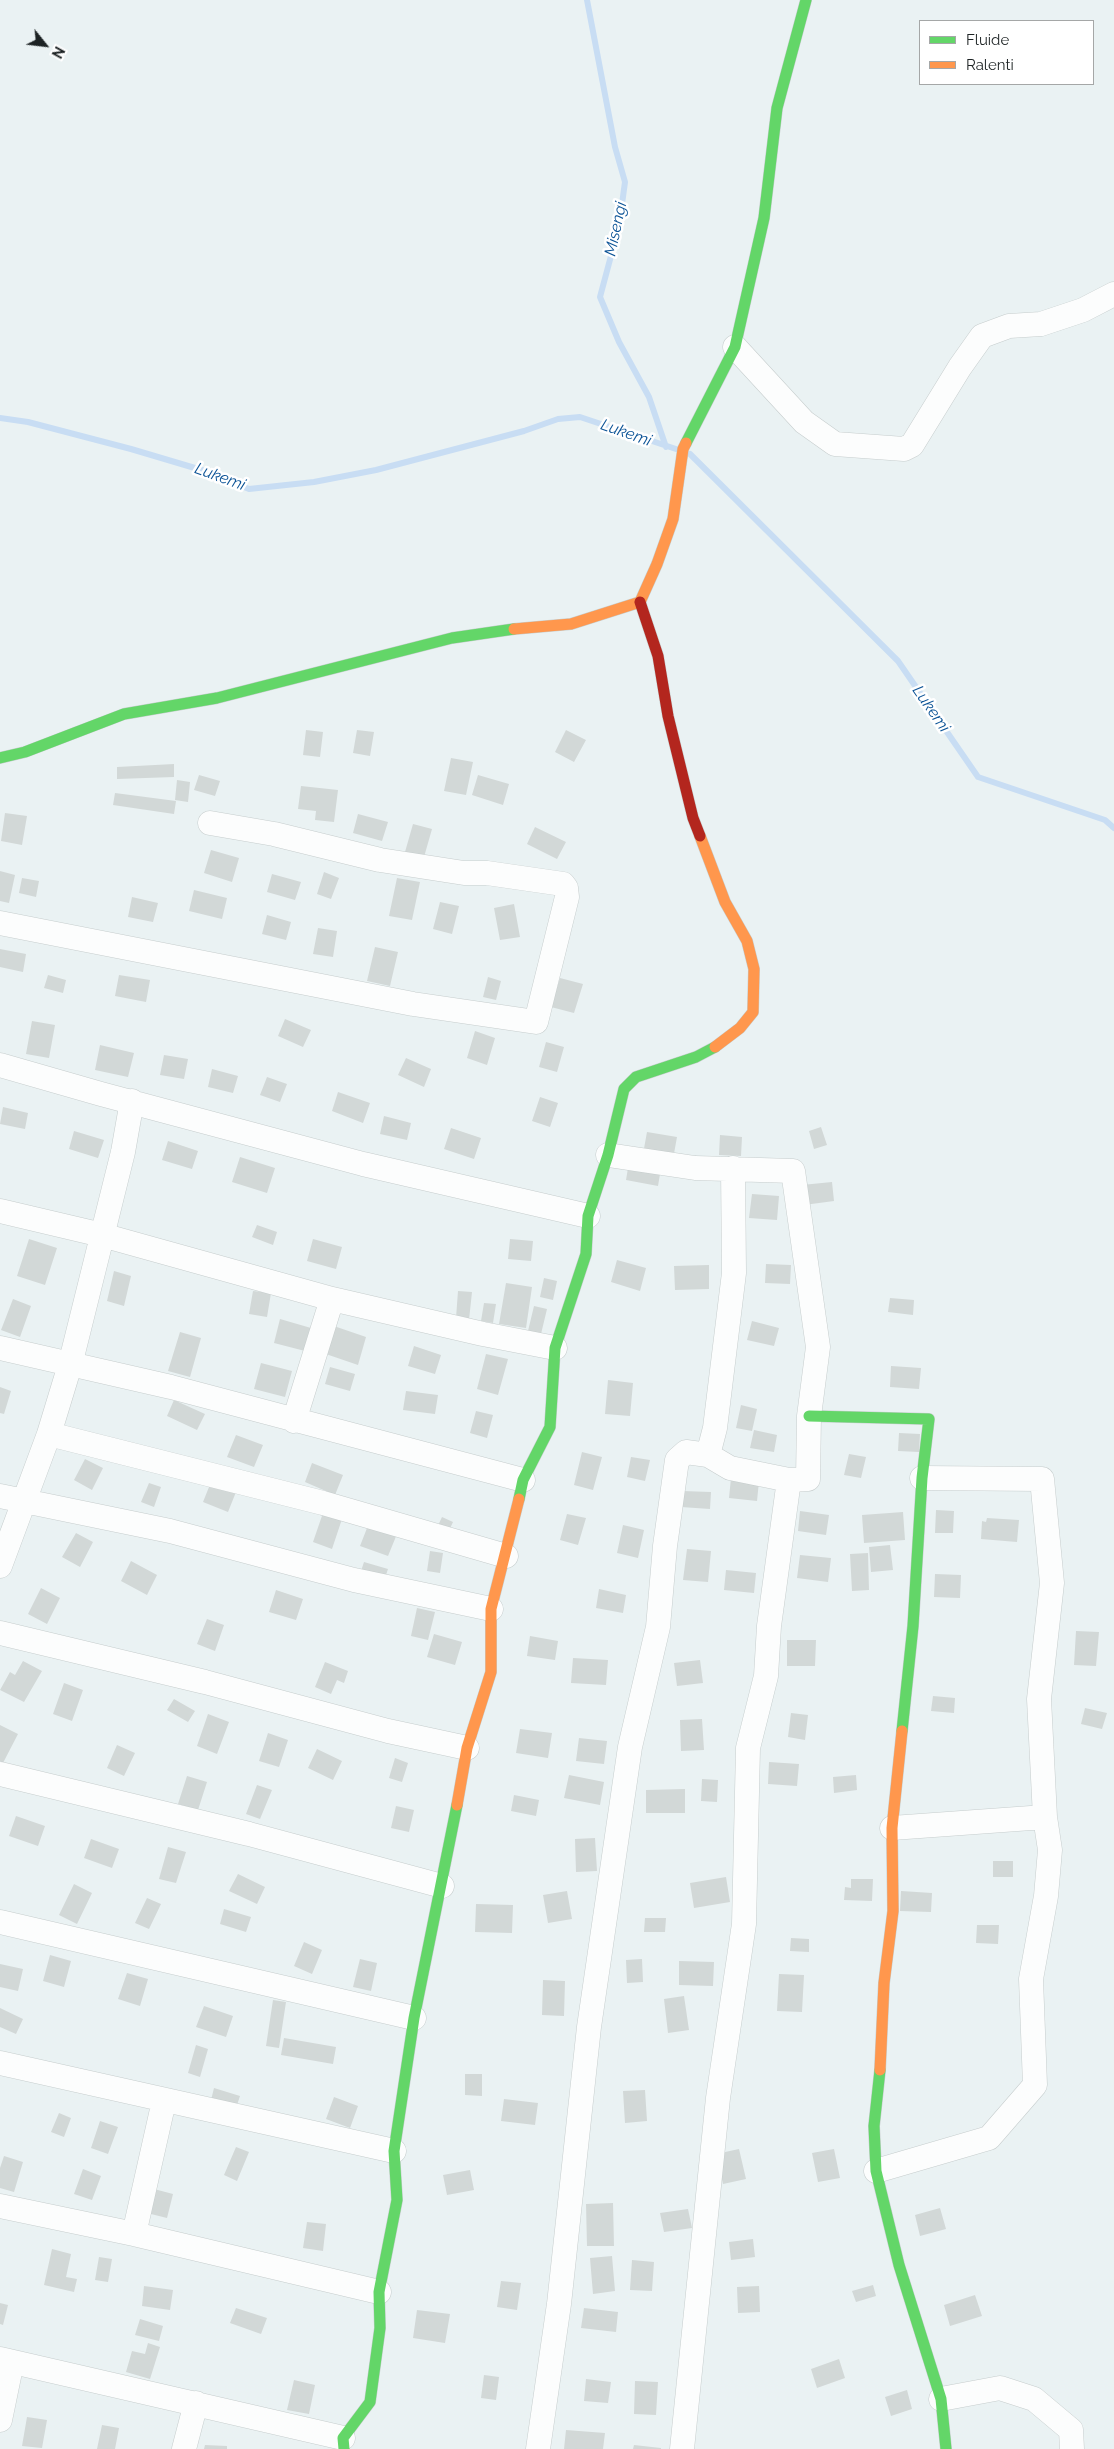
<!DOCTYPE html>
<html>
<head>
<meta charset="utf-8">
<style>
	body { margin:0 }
	#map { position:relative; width:1114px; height:2449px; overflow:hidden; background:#eaf2f3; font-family:Raleway,sans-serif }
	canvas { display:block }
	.legend { position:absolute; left:919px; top:20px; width:175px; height:65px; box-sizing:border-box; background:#fff; border:1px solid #a5a7a7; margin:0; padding:6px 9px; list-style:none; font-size:15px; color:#1d2324 }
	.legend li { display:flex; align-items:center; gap:10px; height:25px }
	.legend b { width:25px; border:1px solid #a5a7a7 }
	.north { position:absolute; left:20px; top:20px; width:50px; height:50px; -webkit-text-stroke:4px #fff; paint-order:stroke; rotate:119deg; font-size:14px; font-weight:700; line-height:20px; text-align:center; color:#1d2324 }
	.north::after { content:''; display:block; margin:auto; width:18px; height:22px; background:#1d2324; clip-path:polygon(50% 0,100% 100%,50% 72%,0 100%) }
</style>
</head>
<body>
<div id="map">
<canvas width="1114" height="2449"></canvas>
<ul class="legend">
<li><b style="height:6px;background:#63d668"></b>Fluide</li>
<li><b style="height:6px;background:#ff974d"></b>Ralenti</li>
</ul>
<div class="north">N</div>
</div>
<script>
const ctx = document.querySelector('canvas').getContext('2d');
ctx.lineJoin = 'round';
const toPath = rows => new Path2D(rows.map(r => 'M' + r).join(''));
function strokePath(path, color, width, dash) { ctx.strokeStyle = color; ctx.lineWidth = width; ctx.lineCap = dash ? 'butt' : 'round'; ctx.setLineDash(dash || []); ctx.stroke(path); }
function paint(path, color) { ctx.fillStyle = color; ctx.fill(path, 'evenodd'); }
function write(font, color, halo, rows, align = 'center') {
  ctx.font = font + ' Raleway,sans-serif'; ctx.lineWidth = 5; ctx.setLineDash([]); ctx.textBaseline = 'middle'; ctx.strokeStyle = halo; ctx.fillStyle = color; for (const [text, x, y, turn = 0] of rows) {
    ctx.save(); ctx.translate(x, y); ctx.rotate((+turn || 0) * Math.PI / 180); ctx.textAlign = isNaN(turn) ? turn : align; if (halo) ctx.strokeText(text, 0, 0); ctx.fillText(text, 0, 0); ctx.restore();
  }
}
strokePath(toPath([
	[587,0,615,147,625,182,619,226,600,297,619,342,649,397,666,447],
	[0,418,28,422,131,449,205,471,249,489,314,482,376,470,524,431,558,419,580,417,676,449],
	[690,454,898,661,978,777,1105,820,1114,828]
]), '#c8ddf3', 6);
paint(toPath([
	[306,730,323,732,320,757,303,755],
	[357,730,374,732,370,756,353,753],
	[566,730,586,740,574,762,555,752],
	[451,758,473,762,466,795,444,791],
	[174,764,174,777,117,779,117,767],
	[199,775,220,781,215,796,194,790],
	[478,775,509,784,503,805,472,795],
	[177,780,190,782,188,802,175,800],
	[301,786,338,790,334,822,315,820,316,811,298,809],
	[115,793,176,801,174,814,113,805],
	[5,813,27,816,22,845,1,841],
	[358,814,388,822,382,841,353,833],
	[413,824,432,829,424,857,405,852],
	[535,827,566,842,557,859,527,844],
	[211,850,239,858,232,882,204,873],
	[0,871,15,875,9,903,0,901],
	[324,872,339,878,331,899,317,894],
	[272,874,301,882,295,900,267,892],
	[22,878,39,881,36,897,19,893],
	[397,878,420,882,412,920,389,916],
	[194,890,227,898,222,919,189,911],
	[132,897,158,903,153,922,128,917],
	[440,902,459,906,452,934,433,929],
	[514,904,520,937,500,940,494,908],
	[267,915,291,922,286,940,262,934],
	[318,928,337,931,333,957,313,954],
	[375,947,398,952,390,986,367,981],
	[0,949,26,954,23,972,0,967],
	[48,975,66,980,63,993,44,988],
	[119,975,150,980,146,1002,115,996],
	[488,977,501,981,496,1000,483,997],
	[560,978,583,984,574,1013,551,1007],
	[285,1019,311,1030,303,1047,278,1036],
	[32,1021,55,1025,49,1058,26,1054],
	[475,1031,495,1038,487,1065,467,1058],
	[546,1042,564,1047,557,1072,539,1067],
	[100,1045,134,1053,128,1077,95,1070],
	[164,1055,188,1059,184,1079,160,1075],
	[406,1058,431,1069,424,1087,398,1075],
	[212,1069,238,1076,233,1093,208,1087],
	[267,1077,287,1084,280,1102,260,1095],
	[338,1092,370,1103,363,1123,332,1111],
	[540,1097,558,1103,550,1127,532,1121],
	[3,1107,28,1113,25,1129,0,1124],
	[384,1116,411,1123,407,1140,380,1134],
	[821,1127,827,1145,814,1149,809,1131],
	[451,1128,481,1138,474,1159,444,1149],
	[74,1131,104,1140,98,1158,69,1149],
	[647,1132,677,1137,673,1159,643,1154],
	[720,1135,742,1137,741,1156,719,1155],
	[168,1141,198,1151,192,1169,162,1160],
	[240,1157,275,1168,267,1193,232,1182],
	[629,1162,661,1168,658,1186,626,1180],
	[832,1182,834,1201,804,1205,802,1185],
	[752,1194,779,1196,777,1220,749,1218],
	[257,1225,277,1232,273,1245,252,1237],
	[29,1239,57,1248,45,1285,17,1276],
	[313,1239,342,1247,336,1269,307,1261],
	[510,1239,533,1241,531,1261,508,1259],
	[617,1260,646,1268,640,1291,611,1282],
	[766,1264,791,1265,790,1284,765,1283],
	[709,1265,709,1289,675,1290,674,1266],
	[114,1271,131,1276,124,1306,107,1301],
	[544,1278,557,1281,553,1300,540,1297],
	[506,1283,532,1287,526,1328,499,1324],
	[253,1291,271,1293,267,1317,249,1314],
	[458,1291,472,1292,469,1320,456,1318],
	[890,1298,914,1300,913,1315,888,1312],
	[13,1299,31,1306,20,1337,1,1330],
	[484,1303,496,1304,493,1323,481,1321],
	[534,1306,547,1309,541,1334,528,1331],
	[280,1319,311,1328,305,1351,274,1343],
	[752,1321,779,1328,774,1346,747,1340],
	[328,1324,366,1337,358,1365,320,1352],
	[180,1332,201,1338,190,1377,168,1371],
	[414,1346,441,1355,435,1374,408,1366],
	[486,1354,508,1359,498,1395,477,1389],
	[261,1363,292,1371,285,1397,254,1389],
	[891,1366,921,1368,919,1389,890,1387],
	[330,1367,355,1374,350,1391,325,1384],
	[608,1380,633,1383,630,1416,605,1414],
	[0,1387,11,1391,4,1414,0,1413],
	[406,1391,438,1395,435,1414,403,1410],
	[174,1400,205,1414,197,1430,167,1416],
	[741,1405,757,1409,752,1431,736,1428],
	[476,1411,493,1415,487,1438,470,1433],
	[754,1430,777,1435,774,1452,750,1448],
	[899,1433,920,1434,919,1452,898,1451],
	[236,1435,263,1445,254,1467,227,1457],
	[582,1452,602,1457,593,1490,574,1485],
	[849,1454,866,1457,861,1478,844,1475],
	[631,1457,650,1460,645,1481,627,1477],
	[85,1459,103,1468,92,1490,74,1480],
	[312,1463,343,1475,335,1495,305,1482],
	[731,1478,759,1481,757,1501,729,1498],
	[211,1482,236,1492,228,1512,203,1502],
	[149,1483,161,1487,154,1507,141,1502],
	[682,1491,711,1492,710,1509,681,1507],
	[324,1510,343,1516,332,1549,313,1542],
	[936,1510,954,1511,953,1533,935,1533],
	[800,1511,829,1515,826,1535,798,1531],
	[903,1512,905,1540,864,1543,862,1515],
	[567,1514,586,1518,578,1545,560,1540],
	[442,1517,453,1522,446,1537,435,1532],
	[987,1518,1019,1520,1017,1542,981,1539,982,1521,986,1522],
	[369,1523,397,1534,388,1556,360,1546],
	[623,1525,644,1530,638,1558,617,1553],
	[76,1533,93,1542,80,1567,62,1557],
	[890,1545,893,1570,871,1572,869,1547],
	[687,1549,711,1551,708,1582,683,1580],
	[430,1551,443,1553,440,1573,427,1571],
	[868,1553,869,1590,852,1591,850,1554],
	[800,1555,831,1558,828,1582,797,1578],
	[131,1561,157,1575,147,1595,121,1581],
	[364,1562,388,1569,384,1581,360,1574],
	[726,1570,756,1573,754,1593,724,1590],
	[935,1574,961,1575,960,1598,934,1597],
	[41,1588,60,1598,47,1624,28,1614],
	[599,1589,626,1595,623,1613,596,1608],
	[276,1590,303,1599,296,1620,269,1612],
	[417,1608,435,1612,428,1640,411,1636],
	[207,1619,224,1625,215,1651,197,1644],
	[1076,1631,1099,1632,1096,1666,1074,1665],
	[434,1634,462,1642,455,1665,427,1657],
	[530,1636,558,1641,555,1660,527,1656],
	[787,1640,816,1640,815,1666,787,1666],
	[573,1658,608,1660,606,1685,571,1683],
	[700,1660,703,1683,677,1686,674,1663],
	[23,1661,42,1671,24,1702,0,1690,10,1672,15,1675],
	[325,1662,348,1671,344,1683,337,1680,331,1694,315,1687],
	[64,1683,83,1690,72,1721,53,1714],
	[933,1696,955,1698,954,1713,931,1711],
	[174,1699,195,1711,188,1722,167,1710],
	[1085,1708,1107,1713,1102,1729,1081,1724],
	[791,1713,808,1715,805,1740,788,1737],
	[208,1714,229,1722,217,1754,197,1746],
	[702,1719,704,1750,681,1751,680,1720],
	[0,1725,18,1734,3,1763,0,1761],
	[520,1729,552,1733,548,1758,516,1753],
	[268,1733,288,1740,279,1767,259,1761],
	[579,1738,607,1741,604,1764,576,1761],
	[117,1745,135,1753,124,1776,107,1768],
	[317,1749,342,1761,333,1780,308,1768],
	[395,1758,408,1763,402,1782,389,1778],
	[769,1762,799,1764,797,1786,768,1784],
	[569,1775,604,1782,600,1805,564,1798],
	[856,1775,857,1790,834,1793,833,1777],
	[187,1776,207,1782,198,1810,178,1804],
	[702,1779,718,1780,717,1802,701,1801],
	[257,1785,272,1790,260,1819,246,1814],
	[685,1789,685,1813,646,1813,646,1790],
	[514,1795,539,1800,536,1816,511,1811],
	[396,1806,414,1810,409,1832,391,1828],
	[16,1816,45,1826,38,1846,9,1836],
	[595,1838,597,1871,576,1872,575,1839],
	[91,1839,119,1849,112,1868,84,1858],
	[168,1847,186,1852,176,1883,159,1879],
	[993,1861,1013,1861,1013,1877,993,1877],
	[238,1874,265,1887,257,1904,229,1891],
	[726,1877,730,1902,694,1908,690,1883],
	[851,1879,873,1879,872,1901,844,1900,845,1887,851,1888],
	[74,1884,92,1893,77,1924,59,1915],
	[567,1891,572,1919,548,1923,543,1895],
	[901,1891,932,1893,931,1912,900,1911],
	[147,1898,161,1904,149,1929,135,1923],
	[476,1904,513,1905,512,1933,475,1932],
	[224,1909,251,1917,246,1932,220,1924],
	[645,1918,666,1918,665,1932,644,1932],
	[977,1925,999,1925,998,1944,976,1943],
	[791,1938,809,1939,809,1952,790,1951],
	[304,1942,322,1950,312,1974,294,1966],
	[50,1955,71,1961,64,1987,43,1981],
	[360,1959,377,1963,371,1991,353,1987],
	[642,1959,643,1982,627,1983,626,1960],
	[679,1961,714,1962,713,1986,679,1985],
	[0,1964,23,1969,18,1991,0,1987],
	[127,1973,148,1979,140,2006,118,1999],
	[779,1974,804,1975,802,2012,777,2011],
	[543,1980,565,1981,564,2016,542,2015],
	[684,1996,689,2030,668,2033,664,1999],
	[273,2000,286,2002,279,2048,266,2046],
	[204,2006,233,2016,226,2037,196,2027],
	[0,2008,23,2019,16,2034,0,2027],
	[284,2038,336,2047,333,2064,281,2055],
	[196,2045,208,2049,200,2077,188,2073],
	[465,2074,482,2074,482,2096,465,2095],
	[214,2088,240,2096,236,2108,211,2100],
	[645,2090,647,2121,625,2123,623,2091],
	[334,2097,358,2106,350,2128,326,2119],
	[504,2099,538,2103,535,2125,501,2121],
	[59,2113,71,2118,64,2137,51,2132],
	[100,2121,118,2127,108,2154,91,2148],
	[236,2147,249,2152,237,2181,224,2175],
	[739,2149,746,2179,723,2184,716,2154],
	[834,2149,840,2178,818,2182,812,2153],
	[4,2156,23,2162,14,2192,0,2188,0,2168],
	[83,2169,101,2176,92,2200,74,2194],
	[470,2170,474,2190,447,2195,443,2175],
	[154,2189,173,2194,167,2218,147,2213],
	[613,2203,614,2246,587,2246,586,2204],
	[940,2208,946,2229,920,2236,915,2215],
	[688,2209,692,2228,664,2232,660,2213],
	[307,2222,326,2224,323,2251,303,2248],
	[753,2239,755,2257,731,2260,729,2242],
	[52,2249,71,2254,66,2277,77,2279,74,2292,44,2285],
	[612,2256,615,2291,593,2294,590,2258],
	[99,2257,112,2259,108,2282,95,2280],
	[632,2260,654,2262,652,2291,630,2290],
	[501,2281,521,2283,517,2310,497,2307],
	[873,2285,876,2296,856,2302,852,2291],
	[144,2286,173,2290,170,2310,142,2306],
	[759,2286,760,2312,738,2313,737,2287],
	[975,2295,982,2316,950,2326,944,2305],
	[0,2303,8,2305,3,2325,0,2324],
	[236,2308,267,2318,261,2334,230,2323],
	[584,2308,618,2312,616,2332,581,2328],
	[417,2310,450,2314,445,2343,413,2338],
	[140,2319,163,2326,159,2341,135,2335],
	[148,2343,160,2347,150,2379,126,2372,132,2351,145,2354],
	[839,2359,845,2378,817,2388,811,2369],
	[484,2375,499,2377,496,2400,481,2398],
	[586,2379,611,2382,608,2403,584,2401],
	[294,2380,315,2385,309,2414,287,2410],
	[635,2381,658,2382,656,2415,634,2414],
	[907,2390,912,2409,891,2416,885,2397],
	[27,2417,47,2420,42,2448,22,2446],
	[102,2425,119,2428,115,2449,97,2449],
	[566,2430,605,2433,603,2449,564,2449],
	[205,2445,227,2446,227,2449,204,2449],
	[634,2445,661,2448,661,2449,633,2449]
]), '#d2d8d7');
const street = toPath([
	[735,347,804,422,835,444,904,449,912,445,960,367,982,336,1009,326,1041,324,1083,310,1114,294],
	[0,923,413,1004,536,1022,567,897,566,888,563,884,487,873,464,873,380,860,274,834,210,823],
	[0,1065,101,1094,363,1164,588,1216],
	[0,1211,102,1235,332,1299,483,1334,555,1348],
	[0,1348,171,1387,523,1480],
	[294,1421,332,1299],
	[49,1434,323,1503,506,1556],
	[708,1455,715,1428,734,1273,733,1168],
	[0,1496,170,1531,354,1580,491,1609],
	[0,1566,49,1434,70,1365,123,1152,132,1101],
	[0,1633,205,1682,388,1731,467,1748],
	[0,1774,249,1834,442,1886],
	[892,1828,1045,1817],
	[0,1922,414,2018],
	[0,2063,394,2151],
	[876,2171,989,2138,1035,2085,1031,1979,1046,1896,1050,1850,1045,1817,1039,1699,1052,1583,1042,1479,922,1478],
	[0,2206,134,2234,379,2292],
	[134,2234,164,2101],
	[0,2359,343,2438],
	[941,2399,1000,2388,1034,2399,1071,2430,1072,2449],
	[0,2420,12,2362],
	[184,2449,196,2403],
	[538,2449,559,2304,589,2027,630,1747,658,1627,665,1546,677,1460,686,1452,708,1455,730,1468,789,1480,808,1479,809,1416,818,1347,793,1171,695,1168,608,1155],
	[682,2449,718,2098,744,1924,748,1748,766,1676,769,1626,789,1480]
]);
const fast = toPath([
	[686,443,735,347,764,218,777,108,806,0],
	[0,758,25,752,124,714,217,698,452,638,514,629],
	[809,1416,929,1419,922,1478,913,1626,902,1731],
	[519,1499,523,1480,550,1427,555,1348,586,1254,588,1216,608,1155,624,1089,636,1077,696,1057,715,1047],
	[880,2070,874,2126,876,2171,899,2265,941,2399,946,2449],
	[344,2449,343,2438,370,2402,380,2328,379,2292,397,2200,394,2151,414,2018,457,1805]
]);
const slow = toPath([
	[514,629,571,624,640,602,657,564,673,519,683,449,686,443],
	[700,836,725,902,747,941,754,969,753,1012,740,1028,715,1047],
	[457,1805,467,1748,491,1672,491,1609,519,1499],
	[880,2070,884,1983,893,1911,892,1828,902,1731]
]);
const jam = toPath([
	[640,602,658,656,668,716,693,818,700,836]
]);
strokePath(street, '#c6cdcd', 25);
strokePath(fast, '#c6cdcd', 12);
strokePath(slow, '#c6cdcd', 12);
strokePath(jam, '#c6cdcd', 12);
strokePath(street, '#fcfdfd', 24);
strokePath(fast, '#63d668', 11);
strokePath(slow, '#ff974d', 11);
strokePath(jam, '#b3261e', 11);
write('italic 16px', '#0b5396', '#fff', [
	["Misengi",616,229,-78],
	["Lukemi",626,433,19],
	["Lukemi",220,477,20],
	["Lukemi",931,709,55]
]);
</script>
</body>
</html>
